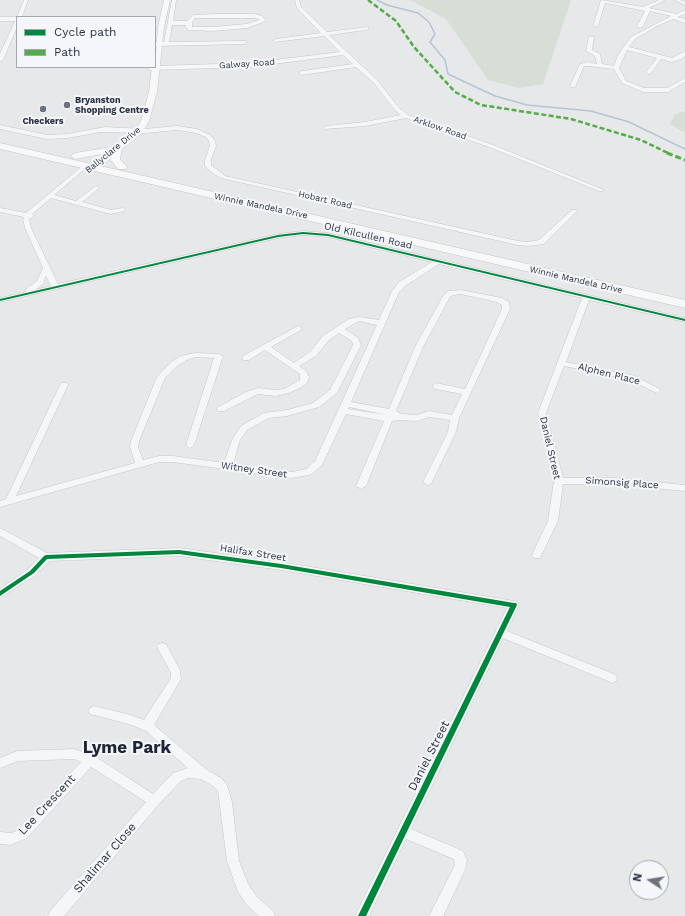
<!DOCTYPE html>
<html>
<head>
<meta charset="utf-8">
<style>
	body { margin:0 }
	#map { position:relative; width:685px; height:916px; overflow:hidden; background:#e6e8ea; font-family:"Work Sans",sans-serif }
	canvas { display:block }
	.legend { position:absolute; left:16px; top:16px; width:140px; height:52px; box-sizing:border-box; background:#f4f6f9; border:1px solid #a4a8b1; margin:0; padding:5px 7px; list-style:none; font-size:12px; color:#2b3445 }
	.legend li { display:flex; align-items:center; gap:8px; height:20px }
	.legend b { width:20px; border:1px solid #a4a8b1 }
	.north { position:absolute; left:629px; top:860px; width:40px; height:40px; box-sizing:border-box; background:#f4f6f9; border:1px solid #a4a8b1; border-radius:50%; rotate:282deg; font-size:11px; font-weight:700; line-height:16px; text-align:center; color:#2b3445 }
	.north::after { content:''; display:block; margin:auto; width:14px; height:18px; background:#6c737f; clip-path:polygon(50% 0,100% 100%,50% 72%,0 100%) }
</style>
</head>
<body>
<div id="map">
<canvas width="685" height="916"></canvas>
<ul class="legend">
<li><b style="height:5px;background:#00873e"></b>Cycle path</li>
<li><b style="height:5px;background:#54ac47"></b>Path</li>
</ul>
<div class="north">N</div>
</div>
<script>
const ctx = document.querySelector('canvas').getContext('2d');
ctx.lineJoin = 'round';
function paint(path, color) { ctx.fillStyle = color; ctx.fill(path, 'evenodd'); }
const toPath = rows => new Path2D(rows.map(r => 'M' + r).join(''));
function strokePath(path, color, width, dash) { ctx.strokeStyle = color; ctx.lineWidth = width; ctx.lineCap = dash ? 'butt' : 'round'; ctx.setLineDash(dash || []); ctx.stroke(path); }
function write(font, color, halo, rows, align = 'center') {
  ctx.font = font + ' "Work Sans",sans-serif'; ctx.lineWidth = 4; ctx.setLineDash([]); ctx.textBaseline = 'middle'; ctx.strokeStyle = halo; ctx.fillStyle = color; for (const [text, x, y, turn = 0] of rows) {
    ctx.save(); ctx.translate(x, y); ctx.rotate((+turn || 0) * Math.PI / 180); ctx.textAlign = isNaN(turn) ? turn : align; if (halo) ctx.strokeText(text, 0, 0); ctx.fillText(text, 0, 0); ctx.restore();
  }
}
paint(toPath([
	[410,0,571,0,543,84,518,88,488,80,446,19],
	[685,111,685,133,670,124,675,114]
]), '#d6ded6');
strokePath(toPath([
	[377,0,387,5,418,13,429,22,435,34,430,42,445,60,448,74,495,96,527,105,591,111,629,122,685,149]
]), '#b4c4d5', 1.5);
const street = toPath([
	[24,0,28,0,22,17,17,17,17,27,3,60,0,62,0,54,15,21,0,21,0,17,17,17,24,0],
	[172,0,176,0,173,21,187,21,193,15,216,14,255,14,262,16,266,21,247,28,213,31,189,30,186,28,186,25,172,25,169,42,246,41,246,43,244,44,155,46,155,42,164,42,172,0],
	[195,18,255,18,260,20,246,24,213,27,192,27,192,23,195,18],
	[295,0,299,0,301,7,327,32,368,27,368,29,366,30,329,35,378,81,399,108,408,115,493,145,604,190,603,191,599,191,489,147,406,118,365,126,324,129,323,128,326,126,365,122,401,115,395,110,374,83,356,67,302,75,299,73,302,71,353,64,343,55,250,67,150,70,147,68,155,66,250,63,340,52,324,36,274,42,273,41,276,39,321,33,297,8,295,0],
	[601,0,643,7,659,0,665,0,649,8,677,14,685,10,685,14,677,17,685,19,685,23,673,19,657,26,635,39,629,47,672,58,685,51,685,56,681,59,672,62,661,59,651,73,649,74,646,72,657,58,627,50,619,68,626,81,644,88,667,88,685,78,685,82,668,92,643,92,622,83,614,69,588,66,584,66,575,87,571,87,570,86,580,64,588,62,597,64,595,56,586,51,589,36,594,37,592,50,600,54,602,64,614,66,618,55,631,37,671,16,650,11,643,26,640,28,637,26,645,11,605,3,598,26,593,27,601,0],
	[674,0,680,0,685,2,685,5,674,0],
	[0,125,47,135,68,134,105,127,145,129,177,126,197,129,210,135,215,141,216,146,211,160,211,165,225,176,518,241,528,242,539,240,572,210,576,210,577,211,544,244,528,246,518,245,221,178,214,174,205,166,205,160,210,146,209,141,206,137,196,133,177,130,145,133,100,132,68,138,47,139,0,129,0,125],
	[85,164,87,165,87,167,54,195,76,201,96,186,99,188,98,189,82,202,111,210,123,208,126,210,125,211,111,214,51,198,32,214,34,216,29,219,31,228,58,284,278,234,303,231,328,233,685,318,685,322,589,300,566,362,635,376,661,390,657,393,630,380,564,366,546,413,563,478,614,478,685,485,685,491,614,484,563,484,558,521,540,558,534,558,532,555,548,521,554,481,538,413,582,298,439,264,405,286,399,292,351,402,389,409,415,347,443,296,448,291,461,290,502,298,509,302,510,309,459,418,456,432,431,484,428,485,423,482,448,432,450,420,429,417,417,421,399,420,392,421,366,486,361,489,356,486,384,421,346,414,322,465,312,474,309,475,292,478,173,462,159,462,0,507,0,501,6,499,61,383,67,383,68,385,16,496,135,463,130,447,131,441,157,377,171,362,181,356,195,353,219,354,223,356,194,445,190,448,186,445,214,358,195,357,187,360,177,366,165,378,139,441,138,447,143,460,159,456,173,456,224,463,232,440,241,426,264,413,287,410,313,403,330,390,353,345,352,341,339,333,329,340,316,356,299,366,306,371,309,377,307,383,300,388,289,393,276,396,258,394,224,411,218,411,217,409,218,407,246,392,258,388,276,390,284,389,300,380,300,374,265,350,249,360,243,360,242,358,243,356,298,326,302,328,301,330,271,347,294,363,310,352,323,336,349,319,359,317,379,320,392,291,399,282,432,262,328,237,303,235,278,238,0,302,0,298,26,292,26,289,37,281,43,268,25,228,23,219,24,217,0,212,0,208,26,213,85,164],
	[46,276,51,286,35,290,43,284,46,276],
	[461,294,497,302,502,305,502,309,465,389,436,383,432,386,436,389,462,394,452,415,429,411,417,415,401,414,396,411,423,347,450,297,453,295,461,294],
	[359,321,377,325,315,461,306,469,292,472,233,464,240,440,247,430,269,418,287,416,319,407,337,393,361,345,358,338,345,329,359,321],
	[349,407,386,415,348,409,349,407],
	[0,528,47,553,179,548,281,562,514,601,518,602,519,605,507,631,616,675,617,678,616,681,612,683,608,681,503,638,411,829,463,851,467,860,465,870,443,916,429,916,455,865,454,859,406,839,369,916,355,916,507,608,281,570,179,556,49,561,36,575,0,598,0,589,28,569,39,558,0,536,0,528],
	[162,643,166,644,180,670,181,679,154,725,207,770,221,778,227,785,232,802,239,861,248,884,257,897,273,911,275,916,259,916,247,905,238,892,227,861,218,791,213,786,201,779,188,778,181,781,159,804,64,916,48,916,50,911,146,802,91,767,27,838,11,845,0,844,0,832,11,833,19,830,81,762,74,759,18,761,0,768,0,758,17,751,74,749,94,756,153,794,173,773,188,768,146,731,129,724,90,714,88,711,90,708,94,706,131,715,144,720,171,678,171,673,157,647,158,644,162,643]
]);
const secondary = toPath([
	[164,0,170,0,164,27,157,92,149,121,142,133,96,170,90,170,90,166,136,129,141,121,149,92,152,67,155,67,158,27,164,0]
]);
const primary = toPath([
	[0,143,685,300,685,308,0,149,0,143],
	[117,145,122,148,120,159,127,167,126,169,118,169,110,159,112,148,117,145],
	[105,148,110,151,108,153,75,159,70,156,75,153,105,148]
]);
strokePath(street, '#c4c6c8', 1);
strokePath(secondary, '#c4c6c8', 1);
strokePath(primary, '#c2c5c8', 1);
paint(street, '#f5f6f7');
paint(secondary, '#f8f8f8');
paint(primary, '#f8f8f8');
strokePath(toPath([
	[368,0,396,21,414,47,455,92,481,105,571,119,641,140,670,154]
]), '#54ac47', 2.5, [5, 2.5]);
strokePath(toPath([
	[667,153,685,160]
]), '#54ac47', 3, [6, 3]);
paint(toPath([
	[303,232,328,234,685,319,685,321,328,236,303,234,278,237,0,301,0,299,278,235,303,232],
	[179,550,281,564,514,603,516,603,517,605,366,916,358,916,510,607,281,568,179,554,47,559,34,573,0,596,0,591,30,571,44,556,46,555,179,550]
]), '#00873e');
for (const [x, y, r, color] of [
	[67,105,4,"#6c737f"],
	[43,109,4,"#6c737f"]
]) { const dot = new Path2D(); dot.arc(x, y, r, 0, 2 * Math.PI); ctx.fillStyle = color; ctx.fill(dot); strokePath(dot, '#f4f6f9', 1.5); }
write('9px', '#2b3445', '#f4f6f9', [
	["Galway Road",247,64,-4],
	["Arklow Road",440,128,19],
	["Ballyclare Drive",113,150,-39],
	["Hobart Road",325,200,13],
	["Winnie Mandela Drive",261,206,12],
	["Winnie Mandela Drive",576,280,13]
]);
write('bold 9px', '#2b3445', '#f4f6f9', [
	["Bryanston",75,100],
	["Shopping Centre",75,110],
	["Checkers",43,121,"center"]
], 'left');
write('10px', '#2b3445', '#f4f6f9', [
	["Old Kilcullen Road",368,236,13],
	["Alphen Place",609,374,14],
	["Daniel Street",550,448,77],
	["Witney Street",254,470,8],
	["Simonsig Place",622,483,4],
	["Halifax Street",253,553,9]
]);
write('12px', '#2b3445', '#f4f6f9', [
	["Daniel Street",429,756,-63],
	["Lee Crescent",47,805,-47],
	["Shalimar Close",105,858,-49]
]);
write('bold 17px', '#1d2536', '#f4f6f9', [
	["Lyme Park",127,748]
]);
</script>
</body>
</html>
